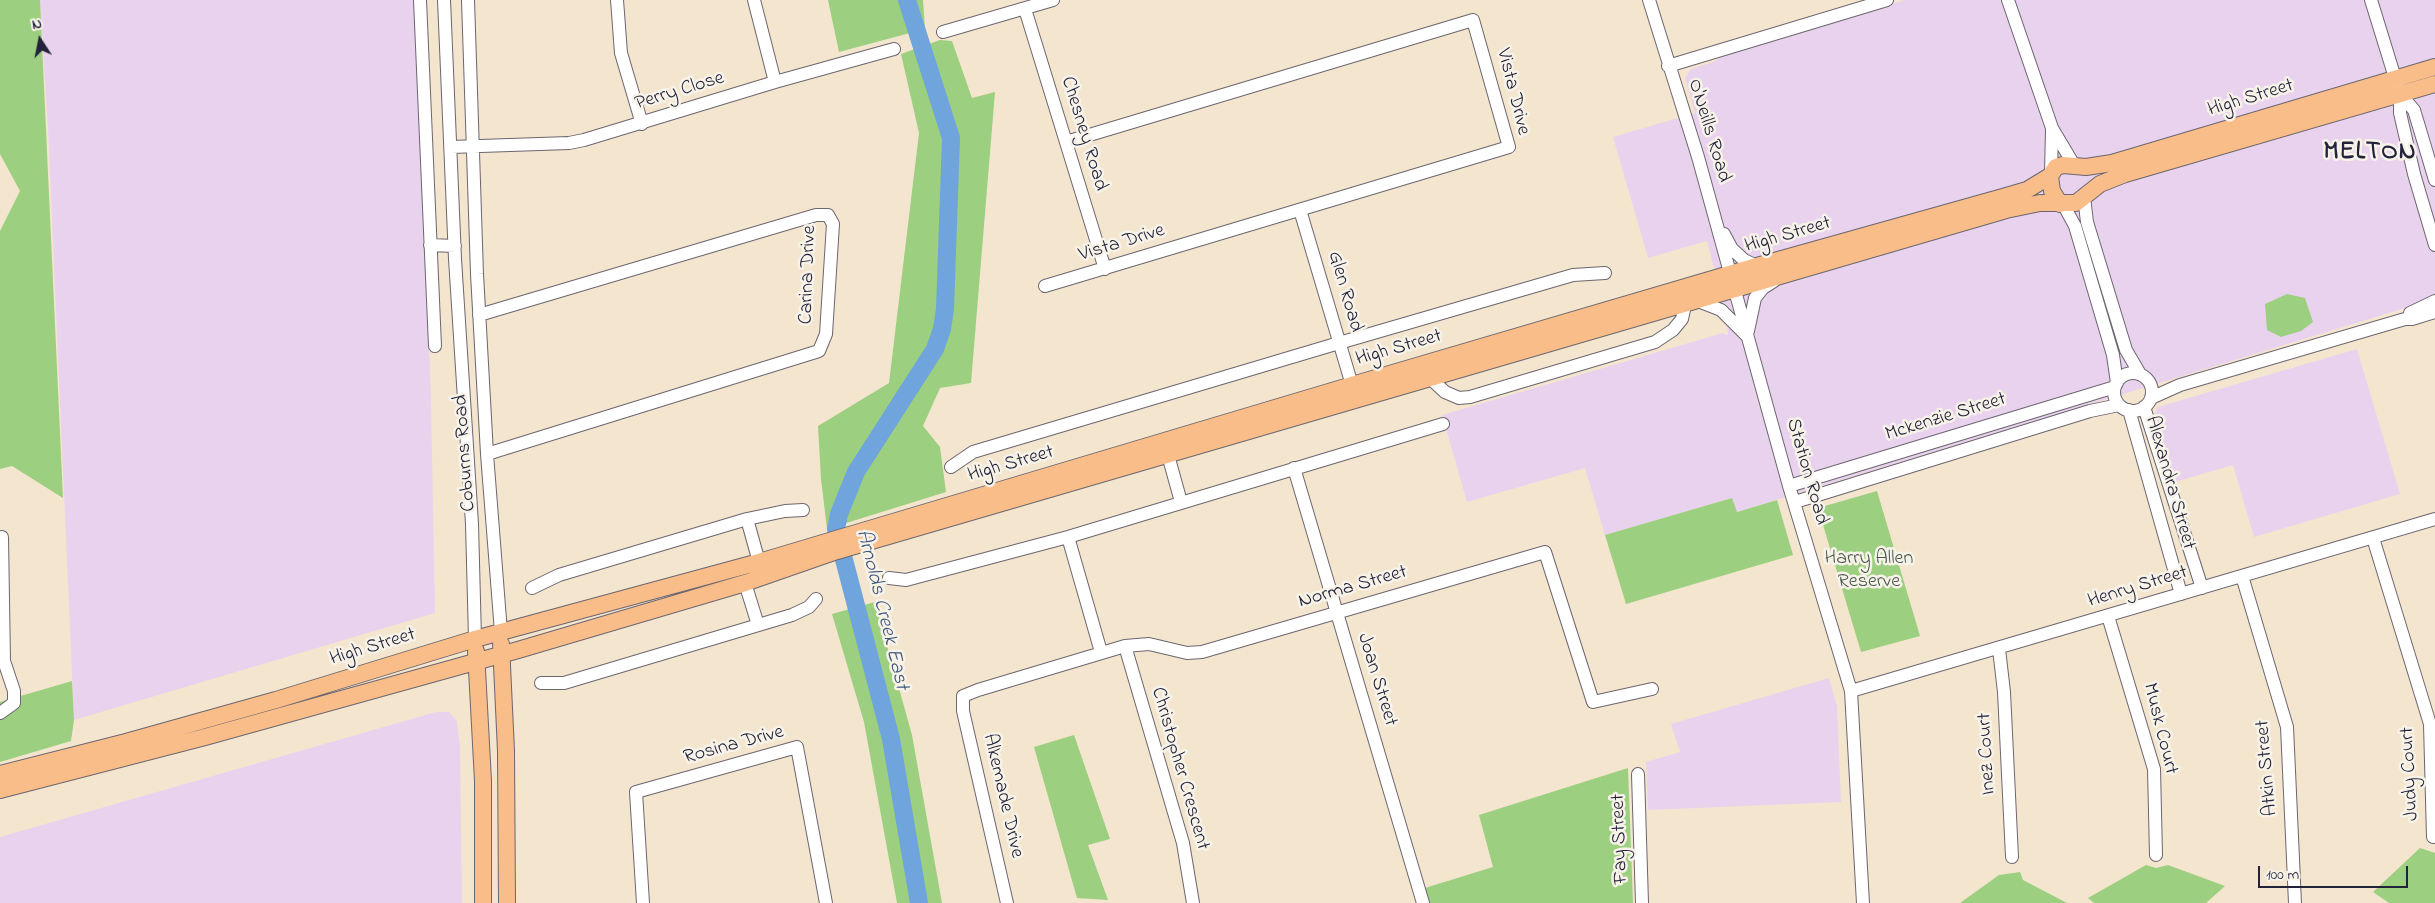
<!DOCTYPE html>
<html>
<head>
<meta charset="utf-8">
<style>
	body { margin:0 }
	#map { position:relative; width:2435px; height:903px; overflow:hidden; background:#f4e5cf; font-family:"Indie Flower",sans-serif }
	canvas { display:block }
	.north { position:absolute; left:15px; top:15px; width:50px; height:50px; -webkit-text-stroke:4px #f7f3e8; paint-order:stroke; rotate:349deg; font-size:14px; font-weight:700; line-height:20px; text-align:center; color:#22223b }
	.north::after { content:''; display:block; margin:auto; width:18px; height:22px; background:#22223b; clip-path:polygon(50% 0,100% 100%,50% 72%,0 100%) }
	.scale { position:absolute; left:2258px; top:866px; width:150px; height:22px; box-sizing:border-box; border:2px solid #22223b; border-top:0; padding-left:6px; font-size:15px; line-height:18px; white-space:nowrap; color:#22223b; -webkit-text-stroke:4px #f7f3e8; paint-order:stroke }
</style>
</head>
<body>
<div id="map">
<canvas width="2435" height="903"></canvas>
<div class="north">N</div>
<div class="scale">100 m</div>
</div>
<script>
const ctx = document.querySelector('canvas').getContext('2d');
ctx.lineJoin = 'round';
function paint(path, color) { ctx.fillStyle = color; ctx.fill(path, 'evenodd'); }
const toPath = rows => new Path2D(rows.map(r => 'M' + r).join(''));
function strokePath(path, color, width, dash) { ctx.strokeStyle = color; ctx.lineWidth = width; ctx.lineCap = dash ? 'butt' : 'round'; ctx.setLineDash(dash || []); ctx.stroke(path); }
function write(font, color, halo, rows, align = 'center') {
  ctx.font = font + ' "Indie Flower",sans-serif'; ctx.lineWidth = 5; ctx.setLineDash([]); ctx.textBaseline = 'middle'; ctx.strokeStyle = halo; ctx.fillStyle = color; for (const [text, x, y, turn = 0] of rows) {
    ctx.save(); ctx.translate(x, y); ctx.rotate((+turn || 0) * Math.PI / 180); ctx.textAlign = isNaN(turn) ? turn : align; if (halo) ctx.strokeText(text, 0, 0); ctx.fillText(text, 0, 0); ctx.restore();
  }
}
paint(toPath([
	[40,0,416,0,431,400,435,613,74,720,48,128],
	[1905,0,2435,0,2435,299,1736,512,1732,498,1605,535,1585,468,1467,502,1442,415,1723,333,1728,335,1726,314,1707,241,1648,258,1613,137,1695,113,1685,78,1691,69,1713,62,1733,51],
	[2357,349,2400,494,2254,537,2233,465,2175,482,2155,413,2158,407],
	[1829,678,1837,706,1841,802,1648,810,1646,762,1680,752,1671,724],
	[436,712,449,712,457,721,460,747,462,903,0,903,0,837]
]), '#e9d2ee');
paint(toPath([
	[0,0,40,0,63,498,12,466,0,469,0,231,20,191,0,154],
	[828,0,923,0,925,29,839,52],
	[940,40,952,41,972,98,995,92,971,383,940,388,923,426,940,447,946,492,827,529,821,479,818,426,889,383,919,133,901,54],
	[2287,294,2305,298,2313,322,2301,331,2281,337,2267,330,2265,304],
	[1877,491,1920,636,1861,652,1818,508],
	[1732,498,1737,512,1777,500,1793,555,1626,604,1605,535],
	[875,602,912,735,942,903,897,903,864,722,832,614],
	[72,681,74,720,71,741,0,762,0,702],
	[1074,735,1110,839,1088,845,1108,900,1077,898,1034,747],
	[1628,768,1633,903,1429,903,1425,888,1493,867,1479,815],
	[2420,848,2435,853,2435,903,2389,903,2373,892],
	[2146,865,2156,868,2168,865,2225,886,2206,903,2094,903,2088,898],
	[2020,872,2023,880,2067,903,1960,903,1999,875]
]), '#9ccf7f');
strokePath(toPath([
	[907,0,951,138,945,309,942,329,935,349,856,472,839,514,836,529,891,739,919,903]
]), '#70a4dc', 18);
const minor = toPath([
	[420,0,435,346],
	[444,0,455,259,472,524,475,639],
	[468,0,477,274,487,454,501,632],
	[617,0,621,53,642,124],
	[754,0,775,82],
	[1649,0,1698,157,1789,486,1851,691,1863,903],
	[2008,0,2052,128,2074,165],
	[2371,0,2400,94,2400,113,2414,174,2435,245],
	[1025,9,1105,269],
	[943,32,1053,0],
	[1668,66,1887,0],
	[2400,94,2414,110,2435,180],
	[451,147,569,143,584,140,775,82,894,49],
	[2051,173,2052,130],
	[2084,197,2087,222,2126,350,2140,374],
	[2063,204,2075,226,2113,355,2117,383],
	[1300,210,1352,385],
	[1724,234,1732,249,1744,260,1757,266],
	[430,245,455,246],
	[1045,286,1509,147,1473,20,1066,142],
	[1698,301,1721,310,1746,335],
	[2410,313,2435,301],
	[479,315,816,215,828,215,833,224,826,334,819,351,487,454],
	[1748,331,1755,298,1763,288,1774,281],
	'2114 392a19 19 0 1 1 38 0a19 19 0 1 1-38 0Z',
	[1431,379,1445,392,1459,398,1470,397,1655,342,1673,330,1682,319,1685,305],
	[2151,398,2180,385,2405,319,2412,319,2435,312],
	[2144,407,2202,588],
	[2129,410,2181,594],
	[1168,455,1181,502],
	[951,467,973,452,1339,343,1573,275,1605,273],
	[1294,468,1423,903],
	[1789,486,2115,387],
	[1795,502,2090,411,2119,405],
	[747,519,759,562],
	[1068,537,1101,652],
	[2373,538,2430,724,2433,837],
	[2242,576,2287,727,2295,903],
	[889,578,906,580,1068,537,1443,424],
	[745,583,758,625],
	[532,588,559,575,747,519,785,511,803,510],
	[2108,616,2154,769,2156,855],
	[1125,646,1183,843,1193,903],
	[1999,649,2004,692,2012,857],
	[541,683,564,683,792,615,809,607,816,599],
	[1851,691,2435,519],
	[0,713,14,703,14,691,4,661,2,537],
	[1638,774,1642,903],
	[643,903,636,792,797,747,826,903],
	[1007,903,963,711,963,696,978,690,1125,646,1149,644,1187,653,1202,652,1545,552,1593,702,1652,689]
]);
const major = toPath([
	[2060,204,2052,191,2050,176,2056,167,2063,165,2086,167,2112,163,2435,67],
	[501,644,506,751,507,903],
	[476,651,483,781,483,903],
	[0,774,126,742,276,700,475,639,759,562,1352,385,1757,266,2003,197,2027,190,2050,176],
	[0,790,205,737,518,650,745,583,837,551,2006,210,2040,203,2076,203,2100,184,2125,174,2435,84]
]);
strokePath(minor, '#6c666f', 14);
strokePath(major, '#6c666f', 18);
strokePath(minor, '#fff', 12);
strokePath(major, '#f8bd89', 16);
write('20px', '#22223b', '#f7f3e8', [
	["Perry Close",680,92,-17],
	["Vista Drive",1512,92,76],
	["High Street",2251,99,-17],
	["O'Neills Road",1708,131,73],
	["Chesney Road",1083,134,73],
	["High Street",1788,236,-16],
	["Vista Drive",1122,244,-17],
	["Carina Drive",809,275,-88],
	["Glen Road",1344,292,74],
	["High Street",1399,349,-16],
	["Mckenzie Street",1946,418,-17],
	["Coburns Road",466,453,-94],
	["High Street",1011,465,-16],
	["Station Road",1806,472,74],
	["Alexandra Street",2169,483,74],
	["Norma Street",1353,588,-16],
	["Henry Street",2138,588,-17],
	["High Street",373,648,-17],
	["Joan Street",1376,680,73],
	["Musk Court",2159,729,76],
	["Rosina Drive",734,746,-15],
	["Inez Court",1988,754,-93],
	["Atkin Street",2268,768,-95],
	["Christopher Crescent",1179,769,74],
	["Judy Court",2411,774,-93],
	["Alkemade Drive",1002,796,77],
	["Fay Street",1621,839,-92]
]);
write('20px', '#47564f', '#f7f3e8', [
	["Harry Allen",1869,560],
	["Reserve",1869,583]
]);
write('italic 21px', '#41567b', '#f7f3e8', [
	["Arnolds Creek East",881,610,76]
]);
ctx.letterSpacing = '1px';
write('bold 25px', '#22223b', '#f7f3e8', [
	["MELTON",2370,154]
]);
ctx.letterSpacing = '0px';
</script>
</body>
</html>
